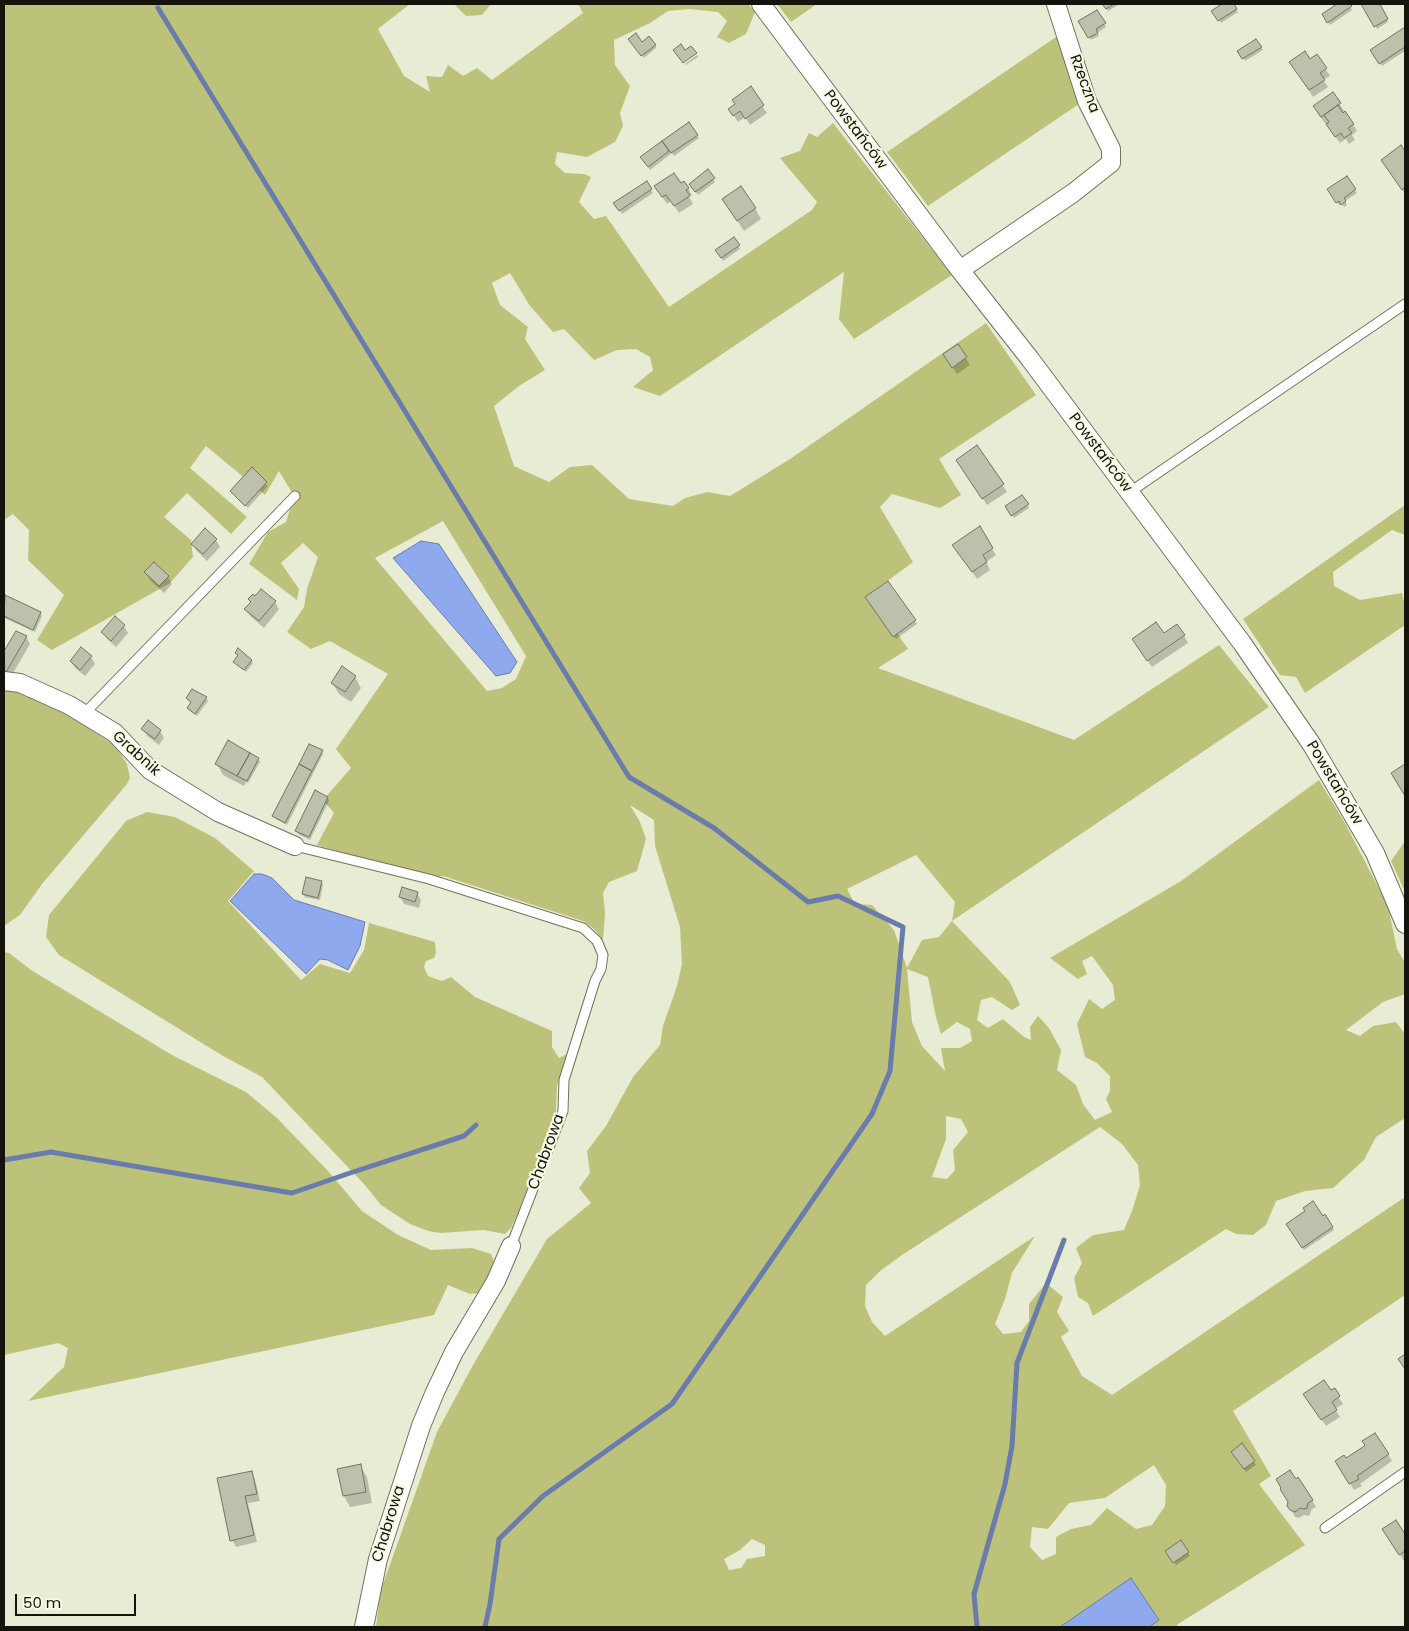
<!DOCTYPE html>
<html>
<head>
<meta charset="utf-8">
<style>
	body { margin:0 }
	#map { position:relative; width:1409px; height:1631px; overflow:hidden; background:#e9ecd5; font-family:Poppins,sans-serif }
	canvas { display:block }
	.frame { position:absolute; inset:0; border:5px solid #14140d; pointer-events:none }
	.scale { position:absolute; left:15px; top:1594px; width:121px; height:22px; box-sizing:border-box; border:2px solid #14140d; border-top:0; padding-left:6px; font-size:15px; line-height:18px; white-space:nowrap; color:#14140d; -webkit-text-stroke:4px #f6f9e3; paint-order:stroke }
</style>
</head>
<body>
<div id="map">
<canvas width="1409" height="1631"></canvas>
<div class="frame"></div>
<div class="scale">50 m</div>
</div>
<script>
const ctx = document.querySelector('canvas').getContext('2d');
ctx.lineJoin = 'round';
function paint(path, color) { ctx.fillStyle = color; ctx.fill(path, 'evenodd'); }
const toPath = rows => new Path2D(rows.map(r => 'M' + r).join(''));
function strokePath(path, color, width, dash) { ctx.strokeStyle = color; ctx.lineWidth = width; ctx.lineCap = dash ? 'butt' : 'round'; ctx.setLineDash(dash || []); ctx.stroke(path); }
function write(font, color, halo, rows, align = 'center') {
  ctx.font = font + ' Poppins,sans-serif'; ctx.lineWidth = 4.5; ctx.setLineDash([]); ctx.textBaseline = 'middle'; ctx.strokeStyle = halo; ctx.fillStyle = color; for (const [text, x, y, turn = 0] of rows) {
    ctx.save(); ctx.translate(x, y); ctx.rotate((+turn || 0) * Math.PI / 180); ctx.textAlign = isNaN(turn) ? turn : align; if (halo) ctx.strokeText(text, 0, 0); ctx.fillText(text, 0, 0); ctx.restore();
  }
}
paint(toPath([
	[4,4,410,4,378,29,404,76,430,92,426,76,442,77,448,65,463,76,477,68,492,80,583,13,578,4,748,4,755,12,746,34,729,43,717,37,727,21,718,12,689,9,668,11,650,23,614,40,615,65,630,86,620,113,623,126,615,142,587,157,557,152,555,164,565,173,584,174,591,177,579,202,594,219,606,216,669,307,812,210,817,202,780,158,800,151,809,133,817,137,833,123,952,275,854,339,839,319,844,272,660,396,633,387,653,370,650,357,636,349,617,350,594,360,564,329,553,332,530,306,510,273,492,283,500,305,528,327,525,339,545,370,519,386,494,406,514,466,549,482,570,467,592,465,629,499,673,506,685,498,707,492,730,496,790,459,986,323,1036,395,939,459,961,495,940,508,892,494,880,507,913,562,870,594,908,649,878,668,1074,740,1219,645,1269,707,952,921,1010,982,1020,1005,1012,1010,992,997,981,1000,977,1020,988,1028,1003,1019,1024,1037,1031,1040,1030,1027,1038,1016,1049,1028,1061,1050,1057,1070,1076,1085,1083,1104,1095,1120,1112,1112,1106,1099,1110,1091,1110,1076,1097,1063,1085,1057,1077,1024,1089,999,1102,1009,1115,1000,1113,985,1092,956,1082,961,1087,974,1078,979,1050,958,1181,881,1319,780,1345,823,1388,906,1397,949,1405,963,1405,994,1383,1002,1346,1030,1360,1036,1373,1026,1396,1022,1405,1034,1405,1118,1376,1137,1364,1160,1333,1188,1305,1191,1276,1201,1266,1225,1253,1235,1236,1234,1226,1229,1093,1316,1088,1303,1078,1297,1074,1278,1082,1263,1076,1248,1093,1235,1124,1230,1132,1211,1140,1185,1138,1165,1122,1144,1100,1127,902,1255,880,1271,866,1285,865,1306,872,1322,885,1336,1035,1236,1012,1273,1005,1299,995,1324,1003,1334,1021,1332,1029,1321,1029,1304,1046,1283,1063,1297,1057,1312,1069,1331,1061,1337,1082,1376,1112,1395,1405,1197,1405,1295,1233,1411,1271,1476,1259,1484,1305,1545,1178,1624,1176,1627,376,1627,381,1590,437,1432,473,1365,547,1239,591,1203,579,1188,590,1173,587,1151,606,1126,633,1077,660,1045,663,1026,677,986,682,964,680,927,655,846,654,820,630,805,640,822,646,839,637,871,609,882,603,893,605,914,603,940,594,929,583,921,443,876,429,879,317,845,334,813,323,800,351,768,336,749,388,674,330,641,311,649,287,632,304,607,307,589,318,557,303,543,281,563,299,589,297,600,249,564,268,532,286,522,294,496,279,471,265,495,206,446,190,468,247,517,231,534,187,493,164,517,191,540,193,557,170,583,52,650,37,640,64,595,28,560,29,530,13,514,4,520],
	[443,521,526,656,516,679,502,688,487,691,375,558],
	[916,855,955,902,952,921,939,937,922,940,907,968,894,930,872,905,855,904,847,889],
	[907,969,928,977,936,1017,941,1034,957,1022,970,1029,972,1041,960,1048,941,1048,945,1071,922,1046,912,1022],
	[946,1116,961,1119,968,1132,953,1150,955,1170,947,1179,932,1177,946,1139],
	[1154,1465,1166,1485,1165,1506,1152,1525,1136,1529,1107,1508,1091,1525,1071,1529,1056,1537,1056,1554,1042,1560,1030,1547,1032,1527,1048,1529,1069,1503,1105,1498],
	[752,1539,765,1545,765,1556,747,1559,741,1568,729,1570,724,1559,740,1550],
	[454,4,491,4,482,15,466,16],
	[777,4,817,4,791,22],
	[1059,35,1082,102,928,206,887,152],
	[1405,505,1405,535,1392,530,1333,572,1334,586,1360,600,1402,593,1405,606,1405,625,1305,693,1296,677,1280,675,1243,619],
	[4,688,37,698,57,708,116,746,127,764,130,778,127,784,42,884,20,915,4,926],
	[147,812,175,817,215,838,254,871,228,901,301,980,320,964,350,973,364,950,369,923,435,942,436,953,434,958,426,961,424,967,428,976,442,981,451,977,475,997,552,1031,552,1047,559,1058,567,1054,557,1086,556,1111,518,1213,511,1228,505,1234,484,1230,441,1233,428,1231,410,1224,381,1205,364,1184,262,1077,223,1056,59,955,46,937,49,915,126,821],
	[1405,841,1405,892,1391,861],
	[4,952,9,953,31,970,172,1055,246,1092,277,1118,328,1171,362,1211,398,1235,431,1250,472,1248,491,1254,495,1264,480,1293,470,1294,448,1285,434,1315,28,1401,64,1367,68,1348,58,1343,4,1355]
]), '#bdc27b');
const water = toPath([
	[421,541,439,544,517,662,510,673,496,676,393,558,421,541],
	[254,874,262,874,272,878,294,900,365,922,360,946,348,970,328,960,320,959,306,974,230,901,254,874],
	[1131,1578,1159,1620,1149,1627,1060,1627,1131,1578]
]);
paint(water, '#8fa9ef');
strokePath(water, '#6a7cab', 1);
paint(toPath([
	[1104,4,1120,4,1108,11],
	[1224,4,1232,4,1238,12,1221,23,1213,11],
	[1340,4,1348,4,1352,10,1330,25,1323,15],
	[1363,4,1378,4,1388,22,1377,29],
	[1097,11,1106,27,1097,33,1099,36,1091,40,1080,21],
	[1405,28,1405,51,1382,66,1372,50],
	[1256,41,1263,50,1245,61,1239,51],
	[632,42,655,45,656,48,644,58],
	[697,55,698,57,686,65,685,64],
	[1317,55,1330,76,1323,80,1328,87,1313,97,1295,69],
	[750,88,767,113,750,125,745,117,738,122,730,110],
	[1333,94,1357,131,1352,135,1355,140,1349,144,1346,139,1340,143,1318,114],
	[689,123,699,138,674,156,672,153,650,170,642,157],
	[1401,147,1405,153,1404,192,1382,160],
	[708,171,715,182,698,195,692,187],
	[1346,177,1357,193,1345,201,1347,205,1344,207,1342,203,1339,205,1328,190],
	[646,182,653,193,622,214,615,203],
	[680,185,688,188,692,195,689,197,693,204,679,213,671,201,667,204,660,194],
	[723,200,755,208,761,219,744,231],
	[734,239,740,249,723,261,717,250],
	[958,346,970,365,957,374,949,362],
	[977,446,1007,492,987,505,961,467],
	[252,469,268,486,248,508,231,492],
	[1022,496,1029,508,1014,518,1007,506],
	[979,528,996,555,986,562,990,570,977,579,958,552],
	[216,540,220,547,207,561,197,551,192,544],
	[154,564,168,577,172,584,164,593,150,580,146,573],
	[888,583,917,624,896,639,868,601],
	[5,597,40,613,42,616,35,632,4,618,4,600],
	[249,599,275,602,279,609,264,628,250,616,246,609,251,603],
	[115,618,124,626,128,633,116,647,107,639,103,632],
	[17,632,26,637,30,644,9,680,4,677,4,654],
	[1164,635,1184,636,1188,643,1152,667,1137,646],
	[236,653,251,660,253,663,246,672,234,662,239,657],
	[91,657,95,664,85,676,75,668,71,661],
	[355,677,361,688,351,702,339,694,332,683],
	[206,698,208,701,197,716,190,711,188,708,192,703,188,699],
	[143,729,160,731,164,738,159,745,147,736],
	[322,751,323,754,287,825,276,819,274,816],
	[258,759,260,762,248,783,246,782,244,786,223,775,217,764],
	[328,798,329,801,310,840,298,834,297,831],
	[322,882,323,885,320,900,305,897,303,894],
	[417,893,421,900,419,908,404,904,400,897],
	[1325,1216,1334,1230,1304,1250,1287,1224],
	[1334,1390,1343,1404,1335,1409,1340,1417,1326,1426,1309,1401],
	[1242,1445,1256,1465,1246,1472,1234,1455],
	[1388,1454,1392,1461,1360,1484,1362,1486,1354,1490,1337,1462],
	[360,1466,367,1477,372,1503,350,1507,344,1496,339,1470],
	[251,1472,255,1479,260,1501,248,1503,257,1542,236,1547,232,1540],
	[1283,1489,1312,1500,1316,1507,1311,1510,1310,1515,1308,1516,1304,1515,1299,1518,1295,1517,1289,1506,1289,1503],
	[1396,1522,1405,1536,1404,1561,1388,1537],
	[1181,1542,1190,1556,1176,1565,1167,1552]
]), '#0003');
strokePath(toPath([
	[158,8,629,777,714,828,808,902,838,896,903,927,890,1071,872,1114,672,1404,543,1496,499,1539,490,1604,485,1627],
	[4,1160,51,1152,292,1193,350,1173,464,1136,476,1125],
	[977,1627,974,1594,1005,1484,1012,1446,1017,1363,1064,1240]
]), '#6a7cab', 5);
const building = toPath([
	[1102,4,1114,4,1106,9,1102,4],
	[1222,4,1234,4,1237,9,1218,21,1211,11,1222,4],
	[1337,4,1350,4,1352,6,1327,23,1322,14,1337,4],
	[1361,4,1380,4,1388,19,1374,27,1361,4],
	[1097,10,1106,23,1096,29,1098,33,1088,38,1078,21,1097,10],
	[1405,27,1405,47,1379,64,1370,50,1405,27],
	[636,33,642,42,649,36,656,45,641,56,628,39,636,33],
	[1256,39,1262,47,1242,59,1237,51,1256,39],
	[681,44,685,50,691,46,697,53,683,63,673,50,681,44],
	[1305,51,1310,59,1317,54,1327,68,1320,73,1325,80,1309,90,1289,62,1305,51],
	[751,86,764,105,745,119,740,111,733,116,728,109,735,104,732,100,751,86],
	[1333,92,1341,103,1321,117,1313,106,1333,92],
	[1338,105,1343,113,1345,111,1354,124,1348,128,1352,133,1344,138,1341,133,1335,137,1326,124,1329,122,1324,115,1338,105],
	[689,122,698,135,671,153,662,141,689,122],
	[662,141,669,151,648,167,640,157,662,141],
	[1401,145,1405,151,1405,187,1402,190,1381,160,1401,145],
	[708,169,715,178,695,192,689,184,708,169],
	[674,173,681,183,684,181,689,188,686,190,690,196,674,206,666,195,662,197,654,186,674,173],
	[1347,176,1356,189,1344,198,1346,201,1341,205,1339,201,1336,203,1327,189,1347,176],
	[647,181,652,189,619,211,613,203,647,181],
	[741,186,756,208,737,221,722,199,741,186],
	[734,237,740,245,721,258,715,250,734,237],
	[958,344,967,357,952,368,943,354,958,344],
	[977,445,1004,484,982,499,956,460,977,445],
	[252,467,267,482,245,506,230,491,252,467],
	[1022,495,1029,504,1011,516,1005,506,1022,495],
	[980,526,993,548,983,555,987,562,972,572,952,545,980,526],
	[205,528,217,539,203,554,191,544,205,528],
	[154,562,169,576,159,586,144,572,154,562],
	[888,581,916,620,893,637,865,597,888,581],
	[261,589,276,601,259,621,244,609,251,602,248,599,253,594,255,596,261,589],
	[5,595,41,612,33,630,4,616,5,595],
	[115,616,125,625,111,641,101,632,115,616],
	[1156,622,1164,633,1177,624,1185,635,1147,661,1132,639,1156,622],
	[16,631,27,636,5,674,4,651,16,631],
	[81,647,92,656,80,670,70,661,81,647],
	[238,648,252,660,244,670,233,662,238,655,235,653,238,648],
	[342,666,356,676,345,692,331,683,342,666],
	[192,689,207,697,195,714,187,708,191,702,186,698,192,689],
	[148,720,161,730,155,739,141,729,148,720],
	[228,740,250,753,237,776,215,764,228,740],
	[309,744,323,750,312,771,299,764,309,744],
	[250,753,259,758,247,781,237,776,250,753],
	[299,764,312,771,285,823,272,816,299,764],
	[1405,764,1405,796,1391,773,1405,764],
	[315,790,328,797,309,837,295,831,315,790],
	[306,877,322,881,318,898,302,894,306,877],
	[402,887,418,892,415,902,399,897,402,887],
	[1313,1201,1323,1216,1325,1214,1333,1227,1302,1248,1286,1224,1305,1211,1303,1208,1313,1201],
	[1405,1354,1405,1369,1398,1359,1405,1354],
	[1324,1380,1331,1390,1335,1388,1340,1396,1332,1402,1337,1410,1321,1420,1303,1394,1324,1380],
	[1375,1433,1389,1454,1357,1476,1359,1479,1349,1484,1335,1461,1344,1455,1346,1458,1363,1447,1365,1445,1362,1441,1375,1433],
	[1242,1443,1255,1461,1244,1469,1231,1452,1242,1443],
	[361,1464,366,1492,343,1496,337,1469,361,1464],
	[1290,1470,1296,1479,1298,1477,1313,1500,1308,1503,1307,1508,1304,1509,1300,1508,1295,1512,1290,1510,1287,1506,1288,1502,1280,1489,1281,1488,1276,1479,1290,1470],
	[252,1471,257,1494,245,1496,254,1535,230,1541,217,1478,252,1471],
	[1396,1520,1405,1534,1405,1551,1399,1555,1382,1529,1396,1520],
	[1181,1540,1189,1552,1173,1563,1165,1551,1181,1540]
]);
paint(building, '#bdc0aa');
strokePath(building, '#727460', 1);
const service = toPath([
	[1130,492,1405,304],
	[84,714,295,496],
	[295,846,429,879,583,928,597,941,603,955,601,969,595,981,564,1080,563,1111,511,1246],
	[1325,1528,1405,1472]
]);
const minor = toPath([
	[761,4,960,270,1030,359,1242,643,1312,745,1375,853,1405,924],
	[960,270,1073,193,1111,163,1111,149,1087,101,1056,4],
	[4,681,20,683,69,705,115,733,150,770,218,812,295,846],
	[364,1627,378,1559,421,1426,435,1392,454,1352,496,1281,511,1246]
]);
strokePath(service, '#70725e', 11);
strokePath(minor, '#70725e', 20);
strokePath(service, '#fff', 9);
strokePath(minor, '#fff', 18);
write('15px', '#14140d', '#f6f9e3', [
	["Rzeczna",1084,84,70],
	["Powstańców",855,130,53],
	["Powstańców",1100,453,53],
	["Grabnik",136,754,42],
	["Powstańców",1334,783,59],
	["Chabrowa",547,1152,-70],
	["Chabrowa",389,1524,-73]
]);
</script>
</body>
</html>
